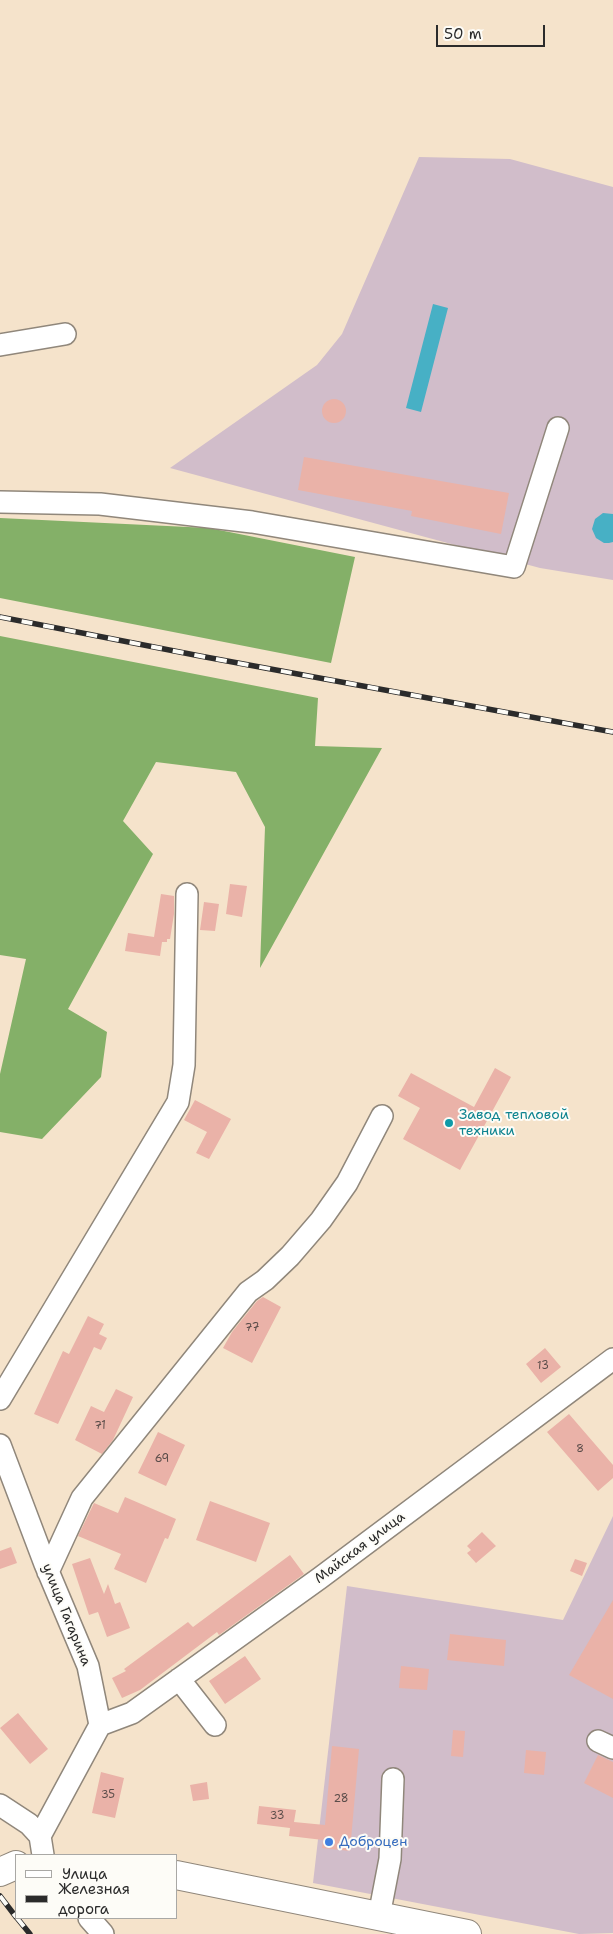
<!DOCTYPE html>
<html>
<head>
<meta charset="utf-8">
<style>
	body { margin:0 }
	#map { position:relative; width:613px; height:1934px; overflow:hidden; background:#f5e3cb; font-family:"Shantell Sans",sans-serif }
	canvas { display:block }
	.legend { position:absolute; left:15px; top:1854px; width:162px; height:65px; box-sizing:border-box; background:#fdfcf7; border:1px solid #a9a8a5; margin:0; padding:6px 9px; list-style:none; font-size:15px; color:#2b2b2b }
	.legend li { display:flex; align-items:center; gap:10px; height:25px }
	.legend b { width:25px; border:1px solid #a9a8a5 }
	.scale { position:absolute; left:436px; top:25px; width:109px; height:22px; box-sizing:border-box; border:2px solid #2b2b2b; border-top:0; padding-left:6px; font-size:15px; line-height:18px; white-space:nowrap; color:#2b2b2b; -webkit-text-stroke:4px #fdfcf7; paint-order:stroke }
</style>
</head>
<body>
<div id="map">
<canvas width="613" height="1934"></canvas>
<ul class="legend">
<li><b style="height:6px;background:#fff"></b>Улица</li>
<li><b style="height:6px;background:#2b2b2b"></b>Железная дорога</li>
</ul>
<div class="scale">50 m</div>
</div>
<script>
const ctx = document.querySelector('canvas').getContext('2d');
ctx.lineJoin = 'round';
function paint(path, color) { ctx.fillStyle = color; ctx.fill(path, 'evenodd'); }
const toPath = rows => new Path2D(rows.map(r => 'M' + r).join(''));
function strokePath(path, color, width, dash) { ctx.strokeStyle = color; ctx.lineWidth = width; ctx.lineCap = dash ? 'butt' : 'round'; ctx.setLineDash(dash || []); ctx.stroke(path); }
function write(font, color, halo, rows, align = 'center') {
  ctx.font = font + ' "Shantell Sans",sans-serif'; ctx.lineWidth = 4; ctx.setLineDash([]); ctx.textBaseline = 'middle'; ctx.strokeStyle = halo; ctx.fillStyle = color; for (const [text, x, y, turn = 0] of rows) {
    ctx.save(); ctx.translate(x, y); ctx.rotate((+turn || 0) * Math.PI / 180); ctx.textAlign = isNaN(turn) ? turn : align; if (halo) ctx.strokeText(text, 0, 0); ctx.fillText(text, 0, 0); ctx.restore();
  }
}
paint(toPath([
	[419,157,510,159,613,187,613,580,540,568,170,468,317,365,342,334],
	[613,1516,613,1933,579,1934,313,1883,347,1586,563,1620]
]), '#d1bdca');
paint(toPath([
	[0,518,209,528,355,557,331,663,0,598],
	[0,636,318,698,315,746,382,748,260,968,265,827,236,772,156,762,123,821,153,854,68,1009,107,1032,101,1077,42,1139,0,1132,0,1074,26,959,0,955]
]), '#84b068');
paint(toPath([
	[433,304,448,308,421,412,406,408],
	[603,513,613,514,613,542,609,543,604,543,596,538,592,529,595,519]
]), '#47b0c5');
paint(toPath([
	'322 411a12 12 0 1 1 24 0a12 12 0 1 1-24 0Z',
	[304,457,509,493,501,534,411,516,412,511,298,490],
	[230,884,247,886,242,917,226,914],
	[161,894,174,896,174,914,170,939,167,939,167,942,162,942,160,956,125,951,128,933,154,937],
	[204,902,219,904,215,931,200,930],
	[495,1068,511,1077,460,1170,403,1139,420,1108,398,1096,411,1073,474,1107],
	[195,1100,231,1119,209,1159,196,1153,207,1132,184,1120],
	[263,1297,281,1307,252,1363,223,1348,232,1332,257,1301],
	[88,1316,104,1324,99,1334,107,1338,101,1350,94,1347,58,1424,34,1414,63,1351,69,1354],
	[545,1348,561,1367,541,1383,526,1364],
	[116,1389,133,1397,113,1440,102,1454,75,1440,91,1406,104,1412],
	[569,1414,613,1465,613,1478,598,1491,547,1432],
	[158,1432,185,1445,166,1486,138,1473],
	[125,1497,176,1519,168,1539,165,1538,146,1583,114,1569,121,1554,78,1536,94,1503,118,1513],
	[210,1501,270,1523,256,1562,196,1540],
	[482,1532,496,1546,476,1563,467,1553,471,1550,467,1546],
	[11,1547,17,1563,0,1569,0,1551],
	[290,1555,304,1574,219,1635,217,1632,140,1690,122,1698,112,1678,126,1671,124,1669,188,1622,193,1627],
	[90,1558,104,1594,108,1584,115,1604,120,1602,130,1628,107,1637,98,1612,89,1615,72,1564],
	[575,1559,587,1563,582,1576,570,1571],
	[613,1600,613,1699,569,1675],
	[450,1634,506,1640,504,1666,447,1660],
	[245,1656,261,1679,225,1704,209,1681],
	[401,1666,429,1669,427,1690,399,1688],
	[18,1713,48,1749,30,1764,0,1728],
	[453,1730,465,1731,463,1757,451,1756],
	[332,1746,359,1749,350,1851,322,1848,323,1840,289,1836,290,1828,257,1824,259,1806,296,1810,294,1822,325,1825],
	[526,1750,546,1752,544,1775,524,1773],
	[598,1755,613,1762,613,1798,584,1783],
	[101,1772,124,1778,115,1818,92,1813],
	[207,1782,209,1799,193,1801,190,1785]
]), '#eab2a8');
const minor = toPath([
	[0,345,65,334],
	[0,502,100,504,252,522,514,567,558,428],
	[0,1399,178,1102,184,1065,187,894],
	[0,1445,45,1564,88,1666,100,1725,40,1836,43,1855],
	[48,1572,82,1498,248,1292,265,1280,290,1256,321,1220,347,1183,382,1116],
	[179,1679,215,1725],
	[100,1725,132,1713,320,1578,613,1359],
	[598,1741,613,1748],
	[0,1805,29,1824,40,1836],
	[379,1916,390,1859,393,1779],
	[89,1918,103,1934]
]);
const major = toPath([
	[0,1872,16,1865],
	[176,1875,467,1934]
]);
strokePath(minor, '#90877b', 24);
strokePath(major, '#90877b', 30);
strokePath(minor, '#fff', 21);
strokePath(major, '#fff', 28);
const rail = toPath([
	[0,617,200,656,613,732],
	[0,1896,16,1917],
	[17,1918,30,1934]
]);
strokePath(rail, '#2b2b2b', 5.5);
strokePath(rail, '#fdfcf7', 4, [11]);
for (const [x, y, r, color] of [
	[449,1123,5,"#0f9aa8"],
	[329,1842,5,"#3f7fe0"]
]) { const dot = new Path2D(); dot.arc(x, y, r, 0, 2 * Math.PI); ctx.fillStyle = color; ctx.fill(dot); strokePath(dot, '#fdfcf7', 2); }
write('11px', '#5b4d4a', null, [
	["77",252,1328],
	["13",543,1366],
	["71",100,1426],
	["8",580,1449],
	["69",162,1459],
	["35",108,1795],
	["28",341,1799],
	["33",277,1816]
]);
write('14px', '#0d838f', '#fdfcf7', [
	["Завод тепловой",459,1115],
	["техники",459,1131]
], 'left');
write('14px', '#2b2b2b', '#fdfcf7', [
	["Майская улица",360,1548,-37],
	["улица Гагарина",66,1615,68]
]);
write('14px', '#366cbe', '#fdfcf7', [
	["Доброцен",339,1842]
], 'left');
</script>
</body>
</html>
